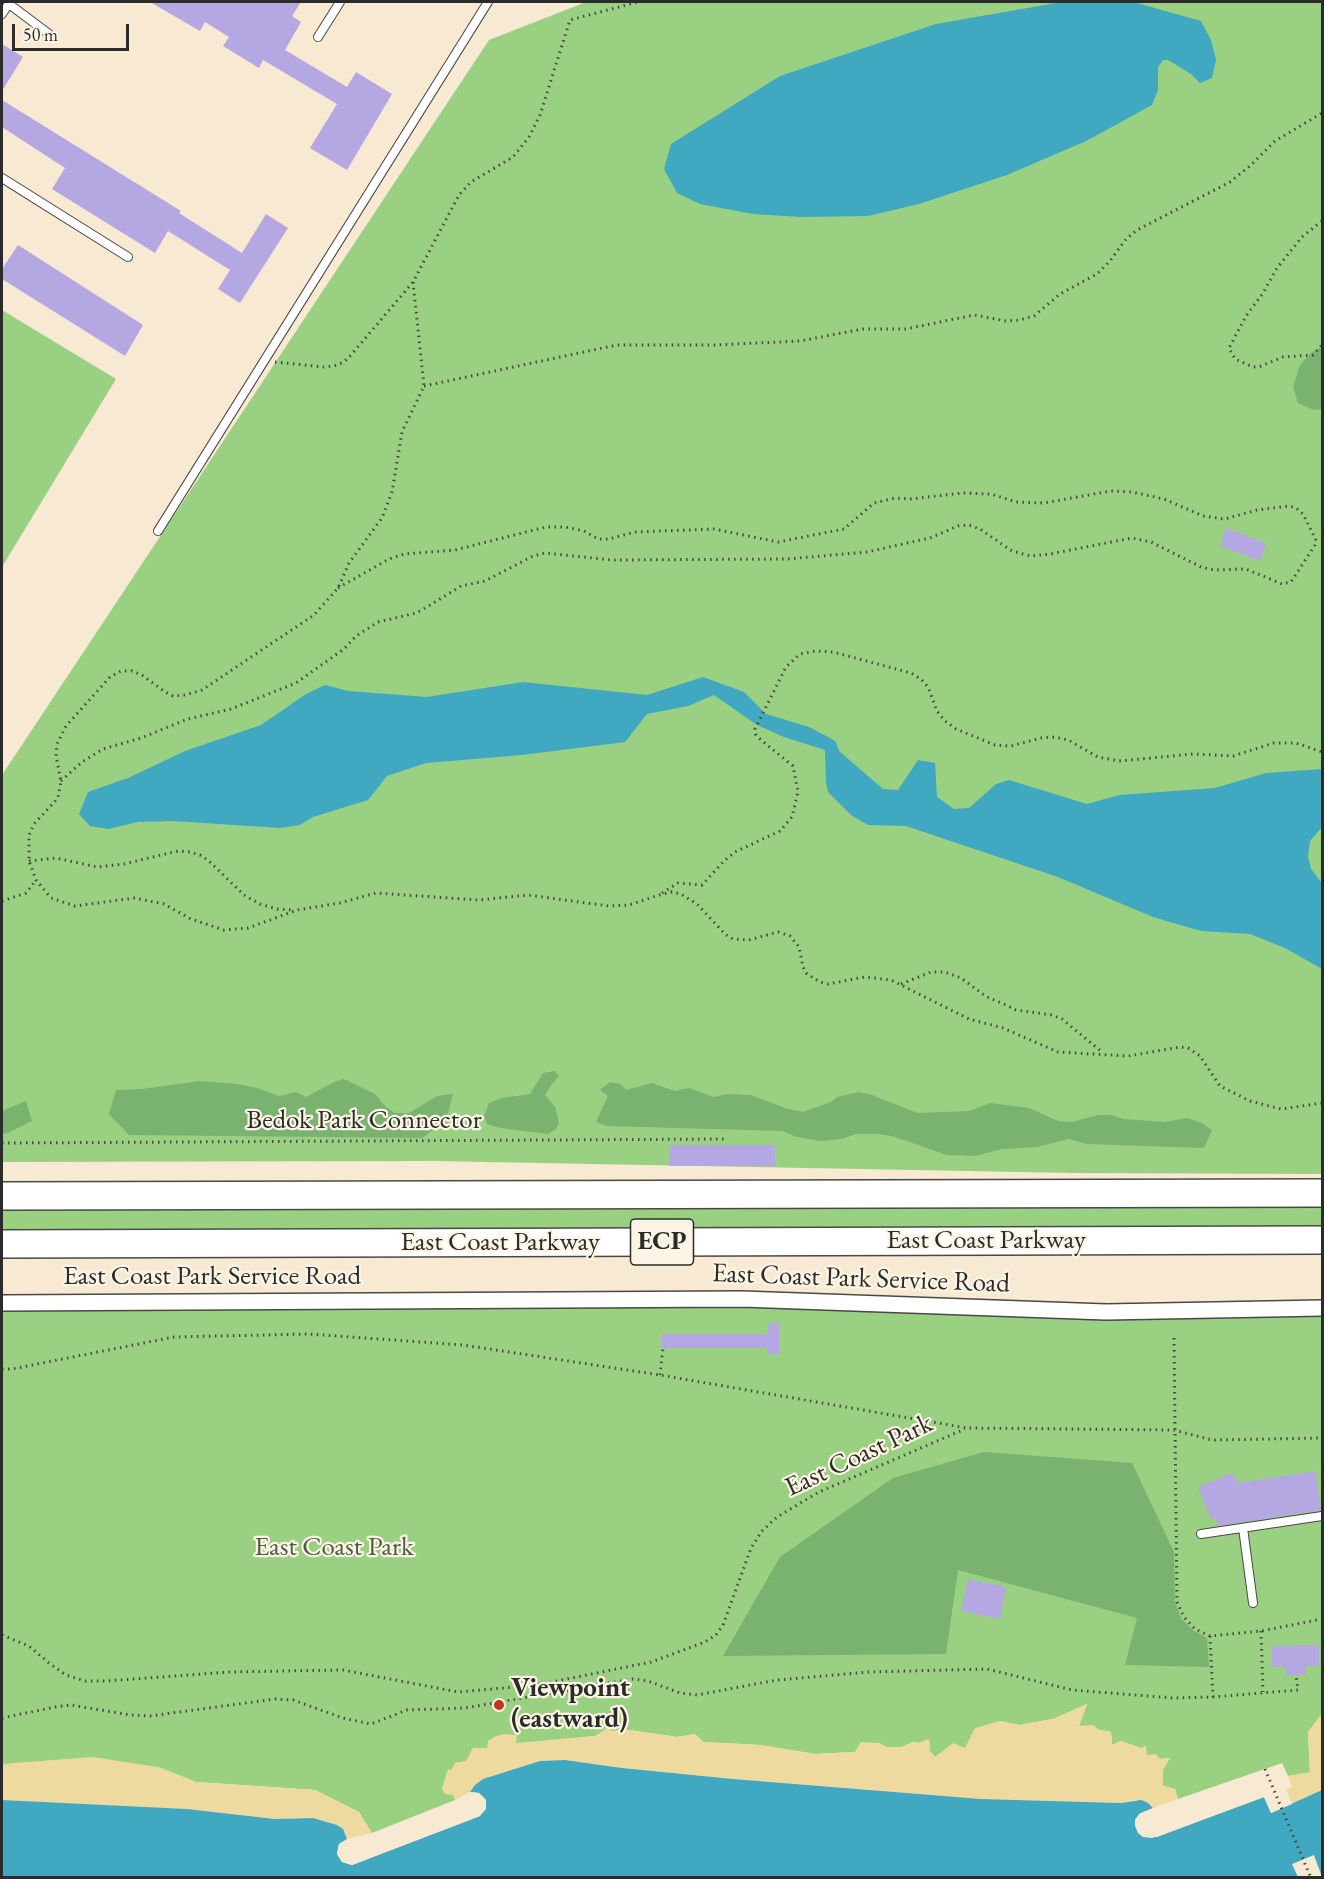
<!DOCTYPE html>
<html>
<head>
<meta charset="utf-8">
<style>
	body { margin:0 }
	#map { position:relative; width:1324px; height:1879px; overflow:hidden; background:#f8e9d2; font-family:"EB Garamond",serif }
	canvas { display:block }
	.frame { position:absolute; inset:0; border:3px solid #2b2b2b; pointer-events:none }
	.scale { position:absolute; left:12px; top:24px; width:117px; height:27px; box-sizing:border-box; border:3px solid #2b2b2b; border-top:0; padding-left:8px; font-size:18px; line-height:21px; white-space:nowrap; color:#2b2b2b; -webkit-text-stroke:4px #fcf5e5; paint-order:stroke }
</style>
</head>
<body>
<div id="map">
<canvas width="1324" height="1879"></canvas>
<div class="frame"></div>
<div class="scale">50 m</div>
</div>
<script>
const ctx = document.querySelector('canvas').getContext('2d');
ctx.lineJoin = 'round';
function paint(path, color) { ctx.fillStyle = color; ctx.fill(path, 'evenodd'); }
const toPath = rows => new Path2D(rows.map(r => 'M' + r).join(''));
function strokePath(path, color, width, dash) { ctx.strokeStyle = color; ctx.lineWidth = width; ctx.lineCap = dash ? 'butt' : 'round'; ctx.setLineDash(dash || []); ctx.stroke(path); }
function write(font, color, halo, rows, align = 'center') {
  ctx.font = font + ' "EB Garamond",serif'; ctx.lineWidth = 4.5; ctx.setLineDash([]); ctx.textBaseline = 'middle'; ctx.strokeStyle = halo; ctx.fillStyle = color; for (const [text, x, y, turn = 0] of rows) {
    ctx.save(); ctx.translate(x, y); ctx.rotate((+turn || 0) * Math.PI / 180); ctx.textAlign = isNaN(turn) ? turn : align; if (halo) ctx.strokeText(text, 0, 0); ctx.fillText(text, 0, 0); ctx.restore();
  }
}
paint(toPath([
	[586,2,1322,2,1322,1174,1073,1173,433,1161,2,1162,2,775,489,40],
	[2,310,116,379,2,567],
	[1322,1206,1322,1228,2,1231,2,1210],
	[781,1299,1322,1311,1322,1714,1308,1732,1310,1773,1288,1776,1282,1763,1178,1799,1175,1789,1163,1786,1163,1769,1170,1758,1159,1759,1147,1755,1141,1748,1121,1741,1112,1745,1111,1732,1079,1726,1087,1704,1053,1719,1019,1725,1000,1721,965,1748,935,1757,930,1751,929,1739,919,1743,913,1742,902,1747,886,1747,879,1743,861,1743,855,1752,815,1754,760,1745,703,1742,695,1734,677,1737,629,1730,612,1731,595,1736,487,1748,466,1761,455,1763,455,1800,372,1833,359,1812,315,1790,196,1782,158,1767,2,1764,2,1310]
]), '#99d082');
paint(toPath([
	[1321,347,1322,348,1322,409,1314,410,1298,403,1293,387,1300,365,1311,353],
	[554,1071,559,1076,552,1084,545,1095,555,1107,559,1123,556,1129,548,1134,500,1128,487,1124,484,1116,489,1103,502,1098,530,1094,543,1073],
	[344,1079,375,1094,385,1106,395,1113,409,1113,437,1096,453,1094,448,1113,440,1125,422,1138,129,1135,109,1114,116,1090,142,1089,200,1081,238,1084,257,1088,279,1096,296,1092,306,1097,334,1082],
	[610,1082,620,1084,626,1090,652,1083,675,1091,689,1088,714,1097,727,1094,751,1095,785,1108,803,1112,831,1102,837,1097,859,1092,872,1095,917,1113,970,1111,990,1103,1029,1108,1058,1121,1072,1122,1098,1115,1111,1115,1124,1119,1164,1122,1187,1118,1202,1123,1212,1130,1204,1148,1087,1144,1069,1139,1037,1147,1002,1149,975,1156,947,1155,892,1136,879,1134,856,1134,842,1139,821,1141,797,1137,782,1131,607,1126,596,1122,608,1096,600,1090],
	[26,1101,32,1121,8,1133,2,1134,2,1111],
	[984,1452,1132,1463,1174,1552,1175,1602,1181,1618,1194,1631,1207,1638,1209,1667,1125,1665,1137,1618,958,1570,946,1654,723,1656,780,1557,893,1478]
]), '#7ab270');
paint(toPath([
	[1087,1704,1079,1726,1094,1725,1098,1730,1111,1732,1112,1745,1121,1741,1140,1748,1146,1746,1147,1755,1156,1754,1160,1759,1170,1758,1163,1770,1163,1786,1175,1789,1178,1799,1153,1808,1148,1803,1133,1800,1121,1803,981,1799,733,1779,622,1768,565,1760,540,1761,483,1779,470,1792,455,1800,453,1795,445,1794,442,1788,448,1769,451,1770,455,1763,466,1761,473,1748,487,1748,488,1741,494,1737,504,1734,517,1735,516,1743,595,1736,607,1728,612,1731,629,1730,677,1737,695,1734,703,1742,760,1745,815,1754,855,1752,861,1742,879,1743,886,1747,902,1747,913,1742,919,1743,929,1739,930,1751,935,1757,953,1743,965,1748,975,1728,1000,1721,1019,1725,1053,1719],
	[1322,1714,1322,1790,1292,1804,1286,1789,1292,1787,1288,1776,1310,1772,1308,1732],
	[92,1757,158,1767,196,1782,315,1790,359,1812,372,1833,347,1839,343,1829,337,1825,313,1818,275,1819,187,1809,2,1800,2,1764]
]), '#eeda9e');
paint(toPath([
	[1062,2,1137,3,1201,21,1211,40,1216,60,1212,78,1200,83,1191,74,1168,60,1163,60,1158,67,1158,90,1152,105,1110,128,1086,141,1007,175,919,204,868,216,801,217,753,214,700,204,677,193,664,169,671,144,780,76,936,24],
	[703,677,744,692,766,714,809,727,830,738,836,742,839,751,883,789,898,790,918,760,935,763,937,797,954,809,969,808,996,784,1009,780,1087,804,1119,795,1215,788,1266,773,1322,769,1322,827,1310,841,1308,856,1311,869,1322,883,1322,969,1285,948,1250,934,1201,931,1153,917,1058,877,906,826,868,825,851,815,828,792,826,783,825,750,784,737,757,725,714,695,688,706,647,714,625,742,522,755,426,763,387,776,368,800,313,817,300,825,280,828,173,821,138,822,108,829,90,826,79,814,88,792,128,778,185,751,261,725,306,694,325,685,348,691,427,697,523,682,647,695],
	[565,1760,622,1768,733,1779,981,1799,1121,1803,1141,1800,1148,1803,1153,1808,1141,1813,1135,1820,1140,1834,1157,1837,1264,1797,1271,1813,1322,1790,1322,1877,2,1877,2,1800,187,1809,275,1819,313,1818,337,1825,343,1829,347,1839,339,1844,337,1854,342,1862,352,1865,480,1816,486,1800,479,1793,470,1792,475,1785,483,1779,540,1761]
]), '#40a8c0');
paint(toPath([
	[470,1792,479,1793,486,1800,486,1809,480,1816,352,1865,342,1862,337,1854,339,1844,350,1838,342,1846,340,1853,344,1859,352,1862,478,1813,483,1808,483,1801,477,1796,467,1793],
	[1263,1794,1267,1796,1272,1809,1291,1801,1292,1804,1271,1813,1264,1797,1152,1838,1143,1837,1138,1833,1135,1826,1135,1820,1139,1814,1156,1807,1154,1810,1139,1819,1139,1827,1145,1834,1156,1834],
	[1314,1855,1322,1877,1298,1877,1292,1864]
]), '#f8e9d2');
paint(toPath([
	[150,2,301,2,292,16,301,22,285,50,347,87,356,72,392,94,347,170,310,148,337,104,263,60,259,68,223,46,229,37,205,22,200,31],
	[2,44,23,57,2,91],
	[2,100,181,211,179,213,242,253,266,214,288,228,240,303,218,289,230,270,168,231,155,253,52,189,65,168,2,127],
	[18,245,143,325,125,356,2,279,2,269],
	[1226,528,1266,543,1260,561,1220,546],
	[669,1145,775,1145,775,1166,669,1166],
	[767,1323,779,1323,779,1354,767,1354,767,1348,662,1348,662,1334,767,1334],
	[1315,1471,1321,1510,1217,1526,1216,1517,1211,1519,1198,1487,1232,1473,1238,1483],
	[968,1579,1006,1587,1000,1619,961,1611],
	[1319,1645,1319,1666,1306,1666,1306,1675,1286,1675,1286,1667,1272,1667,1271,1646]
]), '#b4a7e2');
const service = toPath([
	[9,4,49,34],
	[2,14,10,2],
	[318,37,340,2],
	[2,178,128,257],
	[158,531,488,2],
	[1243,1528,1253,1603],
	[1201,1534,1322,1516]
]);
const minor = toPath([
	[2,1303,742,1299,1106,1312,1322,1308]
]);
const motorway = toPath([
	[2,1196,1322,1193],
	[2,1244,1322,1240]
]);
strokePath(service, '#4a4844', 10);
strokePath(minor, '#4a4844', 18);
strokePath(motorway, '#4a4844', 30);
strokePath(toPath([
	[1322,221,1302,237,1277,268,1263,293,1246,316,1229,348,1235,359,1253,367,1261,366,1283,357,1313,355,1322,345],
	[413,282,424,386,402,432,392,492,382,518,349,563,338,588,314,615,202,690,185,695,173,696,165,692,142,675,132,671,121,671,110,677,66,726,57,744,56,756,61,781,58,798,34,824,29,835,29,861,36,880,51,898,75,906,134,898,164,904,191,919,224,930,248,928,297,910,340,903,376,893,479,900,528,895,609,906,629,905,659,895,672,892,681,894,697,904,726,935,733,939,749,940,778,932,790,936,799,947,803,967,807,974,820,982,828,984,865,977,891,980,969,1019,1003,1028,1058,1052,1128,1056,1181,1047,1188,1048,1200,1056,1220,1086,1250,1101,1281,1109,1322,1103],
	[275,362,324,367,334,366,344,362,351,355,413,282,459,195,471,182,513,157,529,137,540,115,570,20,638,2],
	[424,386,617,345,715,345,800,341,863,329,906,329,974,315,1006,321,1020,320,1034,316,1060,294,1097,274,1110,261,1126,239,1137,230,1230,182,1251,165,1275,141,1322,113],
	[338,588,389,559,404,554,455,550,546,527,565,527,584,531,598,539,609,539,635,532,714,529,778,542,844,529,874,503,895,498,910,499,963,493,991,494,1016,502,1044,503,1111,491,1132,492,1164,499,1203,516,1225,519,1257,510,1289,506,1296,508,1303,514,1317,542],
	[61,781,82,762,103,749,141,738,188,719,231,709,296,683,344,649,356,636,378,622,416,613,427,607,461,586,485,581,533,556,545,553,612,560,787,559,867,552,930,538,958,526,969,525,980,529,1012,551,1031,556,1050,554,1132,538,1151,542,1201,567,1214,570,1246,569,1282,584,1291,582,1317,542],
	[29,861,56,858,97,867,124,864,178,851,190,852,200,855,209,861,244,895,260,904,277,909,293,910],
	[662,893,678,883,702,885,724,861,735,852,780,831,792,817,798,792,793,766,761,740,756,735,755,729,786,667,800,654,816,651,833,652,911,673,921,679,928,687,937,711,945,721,956,729,995,745,1011,746,1041,738,1055,737,1068,740,1098,757,1119,761,1193,754,1233,756,1274,743,1296,743,1322,752],
	[2,901,26,893,36,880],
	[901,984,931,972,945,972,961,978,987,997,1006,1005,1016,1010,1052,1015,1062,1019,1102,1052],
	[2,1143,726,1139],
	[1174,1338,1177,1602,1184,1617,1195,1629,1210,1636,1261,1631,1322,1619],
	[2,1369,12,1369,174,1337,309,1334,463,1345,660,1375,967,1428,1174,1430,1212,1440,1322,1438],
	[660,1375,663,1348],
	[1261,1631,1263,1692],
	[2,1635,29,1646,49,1663,66,1675,85,1681,106,1681,230,1672,343,1670,458,1692,537,1685,651,1662,705,1642,716,1635,723,1625,751,1548,762,1531,777,1517,819,1492,965,1429],
	[1210,1636,1213,1697],
	[2,1718,55,1707,71,1705,131,1715,150,1716,275,1699,293,1700,343,1718,371,1724,407,1710,465,1708,633,1679,648,1681,680,1693,697,1695,777,1680,869,1672,987,1669,1072,1690,1173,1698,1213,1697,1298,1690,1296,1675],
	[1265,1769,1311,1878]
]), '#4a4844', 3, [1.5, 4.5]);
strokePath(service, '#fff', 8);
strokePath(minor, '#fff', 15);
strokePath(motorway, '#fff', 27);
for (const [x, y, r, color] of [
	[499,1705,6,"#c8321e"]
]) { const dot = new Path2D(); dot.arc(x, y, r, 0, 2 * Math.PI); ctx.fillStyle = color; ctx.fill(dot); strokePath(dot, '#fcf5e5', 2); }
for (const [x, y, w] of [
	[662,1242,63]
]) { const box = new Path2D(); box.roundRect(x - w / 2, y - 23, w, 46, 4.5); ctx.fillStyle = '#fcf5e5'; ctx.fill(box); strokePath(box, '#2b2b2b', 1.5); }
write('bold 26px', '#2b2b2b', null, [
	["ECP",662,1242]
]);
write('27px', '#2b2b2b', '#fcf5e5', [
	["Bedok Park Connector",364,1121],
	["East Coast Parkway",986,1241],
	["East Coast Parkway",500,1243],
	["East Coast Park Service Road",212,1277],
	["East Coast Park Service Road",861,1279,2],
	["East Coast Park",859,1456,-25]
]);
write('27px', '#4c5d45', '#fcf5e5', [
	["East Coast Park",334,1548]
]);
write('bold 27px', '#2b2b2b', '#fcf5e5', [
	["Viewpoint",511,1689],
	["(eastward)",511,1720]
], 'left');
</script>
</body>
</html>
